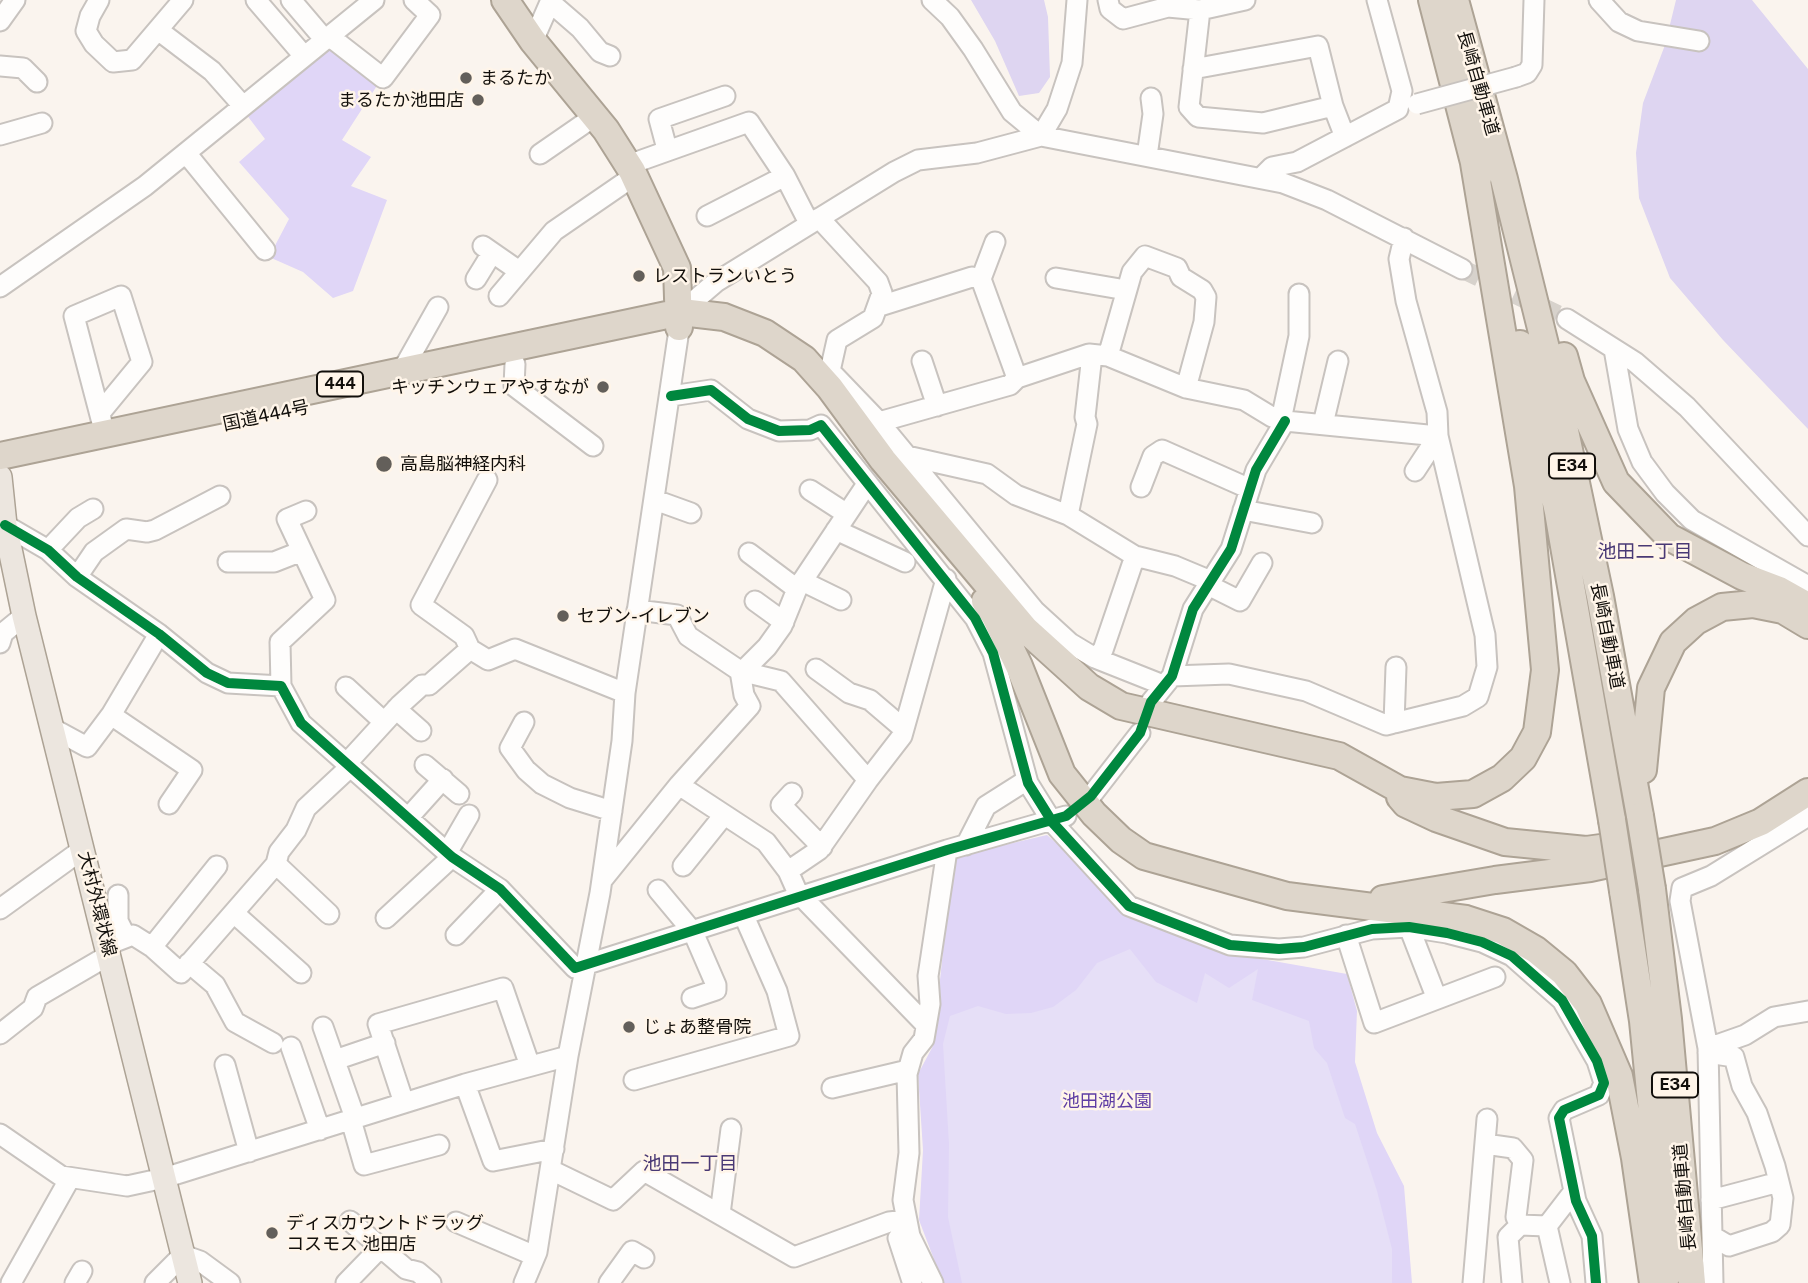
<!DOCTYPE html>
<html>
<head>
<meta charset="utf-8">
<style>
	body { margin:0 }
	canvas { display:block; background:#faf4ee }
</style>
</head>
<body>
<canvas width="1808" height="1283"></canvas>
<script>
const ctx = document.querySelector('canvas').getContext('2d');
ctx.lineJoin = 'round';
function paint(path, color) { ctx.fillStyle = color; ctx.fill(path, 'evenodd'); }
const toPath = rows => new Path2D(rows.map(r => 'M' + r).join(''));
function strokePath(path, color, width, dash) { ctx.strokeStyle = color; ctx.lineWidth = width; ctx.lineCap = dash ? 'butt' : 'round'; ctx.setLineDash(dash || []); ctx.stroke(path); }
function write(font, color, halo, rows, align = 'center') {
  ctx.font = font + ' "Public Sans","Noto Sans JP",sans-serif'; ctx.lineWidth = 5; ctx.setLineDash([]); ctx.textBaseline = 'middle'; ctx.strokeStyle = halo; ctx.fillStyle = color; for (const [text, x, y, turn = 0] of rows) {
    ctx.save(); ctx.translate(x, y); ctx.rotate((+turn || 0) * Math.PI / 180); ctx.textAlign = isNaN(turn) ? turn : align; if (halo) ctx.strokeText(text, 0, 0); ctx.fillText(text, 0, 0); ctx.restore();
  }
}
paint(toPath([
	[334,45,380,81,342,140,371,157,351,186,387,200,353,291,333,298,303,272,269,257,289,219,239,162,265,139,246,114],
	[1047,835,1071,856,1119,910,1228,953,1347,974,1357,1011,1355,1062,1377,1133,1404,1186,1412,1283,943,1283,919,1220,923,1150,918,1074,933,1046,953,857]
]), '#e0d6f7');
paint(toPath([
	[971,0,1044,0,1048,17,1050,77,1039,93,1019,96,995,41],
	[1676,0,1752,0,1808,69,1808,429,1723,340,1670,278,1639,198,1636,153,1643,103,1665,45]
]), '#ded5f1');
paint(toPath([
	[1130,949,1156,982,1197,1003,1205,973,1229,988,1258,969,1252,1000,1309,1021,1314,1048,1327,1063,1345,1118,1355,1124,1377,1191,1392,1249,1392,1283,962,1283,948,1217,949,1144,943,1044,950,1016,978,1006,1006,1014,1031,1013,1053,1007,1076,990,1097,963]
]), '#e6dff7');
strokePath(toPath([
	[1462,269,1567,319]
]), '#d7d2cc', 19, [19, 10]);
const minor = toPath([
	[99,0,90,16,86,31,94,44,113,62,132,60,183,0],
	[256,0,304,56],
	[291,0,325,40],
	[932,0,950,17,973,49,1012,112,1041,136,1283,183,1327,200,1462,269],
	[1108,0,1110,9,1123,19,1168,7,1200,10,1245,0],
	[1599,0,1619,22,1638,31,1699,41],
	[550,2,580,28,600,52,610,56],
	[1200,10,1189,107,1198,117,1263,123,1333,106,1345,137],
	[0,21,15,0],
	[158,30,212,71,243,106],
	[329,36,383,78,430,15,414,0],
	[533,41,551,0],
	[0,66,23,68,37,82],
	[1193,69,1318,46,1333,106],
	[1516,77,1527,73,1532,65,1534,0],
	[0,135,42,123],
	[667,149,659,119,725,96],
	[186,153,265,250],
	[540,154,595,116],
	[1147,156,1153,114,1151,98],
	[628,165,749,122,785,176],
	[1261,178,1272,167,1297,162,1398,109,1402,91,1377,0],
	[707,216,785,176,809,223],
	[819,218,878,282,882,293,873,318,837,340,830,371,879,422,1035,611,1070,643,1095,658,1163,685],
	[483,246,519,271],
	[1056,278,1126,290],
	[476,279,492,253],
	[981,279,995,242],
	[0,287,145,186,374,0],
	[499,296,554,231,634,176],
	[880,306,972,277,981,279,1017,378,1089,354,1108,356,1186,388,1244,400,1272,417,1285,421,1438,436],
	[681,312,716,282,894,172,918,160,977,153,1041,136,1057,109,1072,63,1077,0],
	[1567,319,1635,362,1687,407,1808,536],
	[1614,349,1628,429,1642,462,1665,493,1692,520,1808,586],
	[1092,355,1085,417,1087,424,1068,515,1135,556,1103,650,1095,658],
	[1108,356,1132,272,1145,256,1177,268,1181,277,1202,290,1206,297,1204,322,1186,388],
	[922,361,937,406],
	[515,364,514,386,593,446],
	[402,371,438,307],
	[671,396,711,390,748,419,779,431,810,430,821,425,975,618,993,653,1028,783,1053,823,1129,906,1230,945,1279,949,1304,947,1372,929,1409,927,1447,933,1482,942,1512,956,1562,1000,1597,1061,1604,1083,1599,1095,1564,1110,1559,1118,1576,1201,1592,1236,1596,1283],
	[100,413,142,362,121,296,74,316,105,434],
	[1281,420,1299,336,1299,294],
	[879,422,1010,385,1017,378],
	[1323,424,1338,361],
	[907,456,987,474,1016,495,1068,515],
	[1415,471,1438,436],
	[1141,487,1153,456,1162,450,1250,489],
	[810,490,847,514],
	[655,500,691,513],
	[1243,510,1312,523],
	[5,525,48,550,77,577,159,634,207,673,228,683,281,686,301,723,452,857,500,889,575,968,947,850,1066,816],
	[836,530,905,562],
	[48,550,78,518,93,509],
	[749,553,797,589],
	[1135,556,1175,566,1211,581],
	[228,562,274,562,302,551],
	[77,577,94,552,126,529,147,532,155,530,220,496],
	[802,581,841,600],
	[1208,585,1240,601,1262,563],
	[755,601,784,622],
	[637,610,677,615,688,636,740,671,781,681,868,780,819,850,788,871],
	[0,643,3,633,24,616],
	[470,649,464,636,421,605,487,480],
	[816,669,849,693,870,700,904,729],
	[740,671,744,695,750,706,679,785,766,842,788,871,800,898],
	[742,672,767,647,782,626,797,589,867,484],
	[1172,676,1229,674,1306,691,1386,725,1463,706,1478,697,1487,667,1485,635,1438,436,1437,412,1406,301,1399,259,1404,238],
	[281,686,280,642,325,600,287,519,306,511],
	[346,687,384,722],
	[1151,702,1172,676,1193,609,1231,549,1256,470,1285,421],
	[396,709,421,731],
	[111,715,159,634],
	[524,722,510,748,526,770,542,784,570,798,612,811],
	[1394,723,1396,667],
	[52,728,87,747,111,715,192,770,169,804],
	[346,764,400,705,422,685,429,685,470,649,488,660,515,649,625,693],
	[425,765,459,794],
	[868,780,902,736,946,579],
	[792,793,781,805,822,847],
	[1091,796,1140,733],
	[408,818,443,779],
	[966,845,986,806,1027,780],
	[447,853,469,815],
	[276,864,329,914],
	[683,866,724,815],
	[603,879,679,785],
	[658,890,693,932,716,985,716,990,692,998],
	[118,895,118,921,126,937],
	[802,897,926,1025],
	[0,909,83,849],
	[235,914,301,973],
	[386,918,452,857],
	[1409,927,1437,999],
	[456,935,500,889],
	[1346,935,1374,1023,1495,977],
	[107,945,133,935,152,947,217,866],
	[152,947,181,973,276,864,279,852,296,830,306,808,350,767],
	[189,963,215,985,235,1022,273,1043],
	[323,1027,355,1118],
	[0,1034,33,1008,37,997,109,955],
	[291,1047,320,1130],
	[1708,1048,1745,1035,1774,1017,1808,1011],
	[1708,1053,1734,1057,1742,1086,1757,1113,1775,1166,1783,1198,1780,1225,1772,1232,1729,1246,1712,1236],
	[335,1060,385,1043],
	[225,1065,249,1152],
	[634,1080,789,1036,777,991,744,916],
	[465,1084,493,1161,554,1149],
	[832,1088,908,1070],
	[404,1103,378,1024,503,988,530,1066],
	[351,1120,364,1165,439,1145],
	[0,1134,61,1176,127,1186,164,1178,465,1084,568,1056],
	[1485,1144,1513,1148,1523,1160,1516,1217,1520,1225],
	[551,1170,613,1200,644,1171,794,1257,889,1222,907,1220],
	[1711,1200,1779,1182],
	[720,1214,731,1129],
	[350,1221,406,1269,418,1272,431,1283],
	[456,1222,535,1256],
	[1547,1226,1560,1283],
	[898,1238,912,1281],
	[11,1283,70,1178],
	[75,1283,82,1271],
	[155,1283,183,1255,200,1261,230,1283],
	[346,1283,380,1248],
	[524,1283,537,1252,568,1056,600,893,622,741,625,693,679,330],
	[609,1283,632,1251,644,1258],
	[933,1283,910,1236,903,1200,909,1153,907,1074,913,1053,924,1039,930,1004,928,976,947,850],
	[1473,1283,1487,1119],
	[1512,1283,1508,1237,1520,1225,1547,1226,1574,1191],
	[1713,1283,1708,1048,1680,901,1682,888,1711,876,1808,816]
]);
const major = toPath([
	[0,477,5,525,24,616,190,1283]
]);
const highway = toPath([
	[505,0,533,41,606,130,632,171,677,268,679,327],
	[1432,0,1478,178],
	[1455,0,1504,179,1557,393,1600,596,1640,816],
	[1520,344,1558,512,1612,820],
	[1564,356,1571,381,1616,482,1669,537,1742,576,1779,590,1808,606],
	[0,456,681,312,724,317,765,333,804,359,830,388,883,460,1026,630,1089,687,1121,706,1339,756,1400,790,1436,797,1473,794,1502,778,1523,758,1537,732,1545,670,1528,486,1474,163],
	[985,601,995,616,1019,666,1062,774,1094,814,1121,840,1144,856,1287,896,1466,919,1503,931,1536,950,1564,973,1588,1004,1619,1076,1635,1158,1653,1283],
	[1643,770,1651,688,1673,642,1696,621,1722,607,1753,604,1783,610,1808,625],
	[1400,797,1406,804,1436,818,1505,842,1586,850,1630,844],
	[1652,889,1668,1019,1692,1283],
	[1623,891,1643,1021,1668,1274],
	[1383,899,1495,880,1590,868,1715,841,1761,822,1808,792]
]);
strokePath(minor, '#c8c3bf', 23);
strokePath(major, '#ada395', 26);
strokePath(highway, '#ada395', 30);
strokePath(minor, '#fefdfc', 19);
strokePath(major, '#ece6df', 23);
strokePath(highway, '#ded6cb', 26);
const minorBridge = toPath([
	[1417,104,1516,77]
]);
const highwayBridge = toPath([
	[1640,816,1652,889],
	[1612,820,1623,891]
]);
strokePath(minorBridge, '#c8c3bf', 23, []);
strokePath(highwayBridge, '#ada395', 30, []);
strokePath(minorBridge, '#fefdfc', 19);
strokePath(highwayBridge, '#ded6cb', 26);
strokePath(toPath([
	[671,396,711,390,748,419,779,431,810,430,821,425,975,618,993,653,1028,783,1053,823,1129,906,1230,945,1279,949,1304,947,1372,929,1409,927,1447,933,1482,942,1512,956,1562,1000,1597,1061,1604,1083,1599,1095,1564,1110,1559,1118,1576,1201,1592,1236,1596,1283],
	[5,525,48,550,77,577,159,634,207,673,228,683,281,686,301,723,452,857,500,889,575,968,947,850,1066,816,1091,796,1140,733,1151,702,1172,676,1193,609,1231,549,1256,470,1285,421]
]), '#00873e', 10);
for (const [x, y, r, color] of [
	[466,78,7,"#635f5a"],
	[478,100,7,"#635f5a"],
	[639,276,7,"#635f5a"],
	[603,387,7,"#635f5a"],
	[384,464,9,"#635f5a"],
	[563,616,7,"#635f5a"],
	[629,1027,7,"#635f5a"],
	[272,1233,7,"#635f5a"]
]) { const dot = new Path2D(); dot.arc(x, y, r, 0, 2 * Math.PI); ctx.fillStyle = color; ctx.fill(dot); strokePath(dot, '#fff5e9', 2.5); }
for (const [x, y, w] of [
	[340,384,46],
	[1572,466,46],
	[1675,1085,46]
]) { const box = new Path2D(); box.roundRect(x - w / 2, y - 12.5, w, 25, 5); ctx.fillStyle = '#fff5e9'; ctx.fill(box); strokePath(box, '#120f0b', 2); }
write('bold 16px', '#120f0b', null, [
	["444",340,384],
	["E34",1572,466],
	["E34",1675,1085]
]);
write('18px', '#120f0b', '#fff5e9', [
	["まるたか",480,78],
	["まるたか池田店",464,100,"right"],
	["レストランいとう",653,276],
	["キッチンウェアやすなが",589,387,"right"],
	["高島脳神経内科",400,464],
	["セブン-イレブン",577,616],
	["じょあ整骨院",643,1027],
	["ディスカウントドラッグ",286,1223],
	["コスモス 池田店",286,1244]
], 'left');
write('18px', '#120f0b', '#fff5e9', [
	["長崎自動車道",1478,83,74],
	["国道444号",266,416,-12],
	["長崎自動車道",1607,636,79],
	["大村外環状線",97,904,76],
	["長崎自動車道",1685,1197,-95]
]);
write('18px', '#5e3da4', '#fff5e9', [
	["池田湖公園",1107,1101]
]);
write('19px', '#493975', '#fff5e9', [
	["池田二丁目",1645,552],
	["池田一丁目",690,1164]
]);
</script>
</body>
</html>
